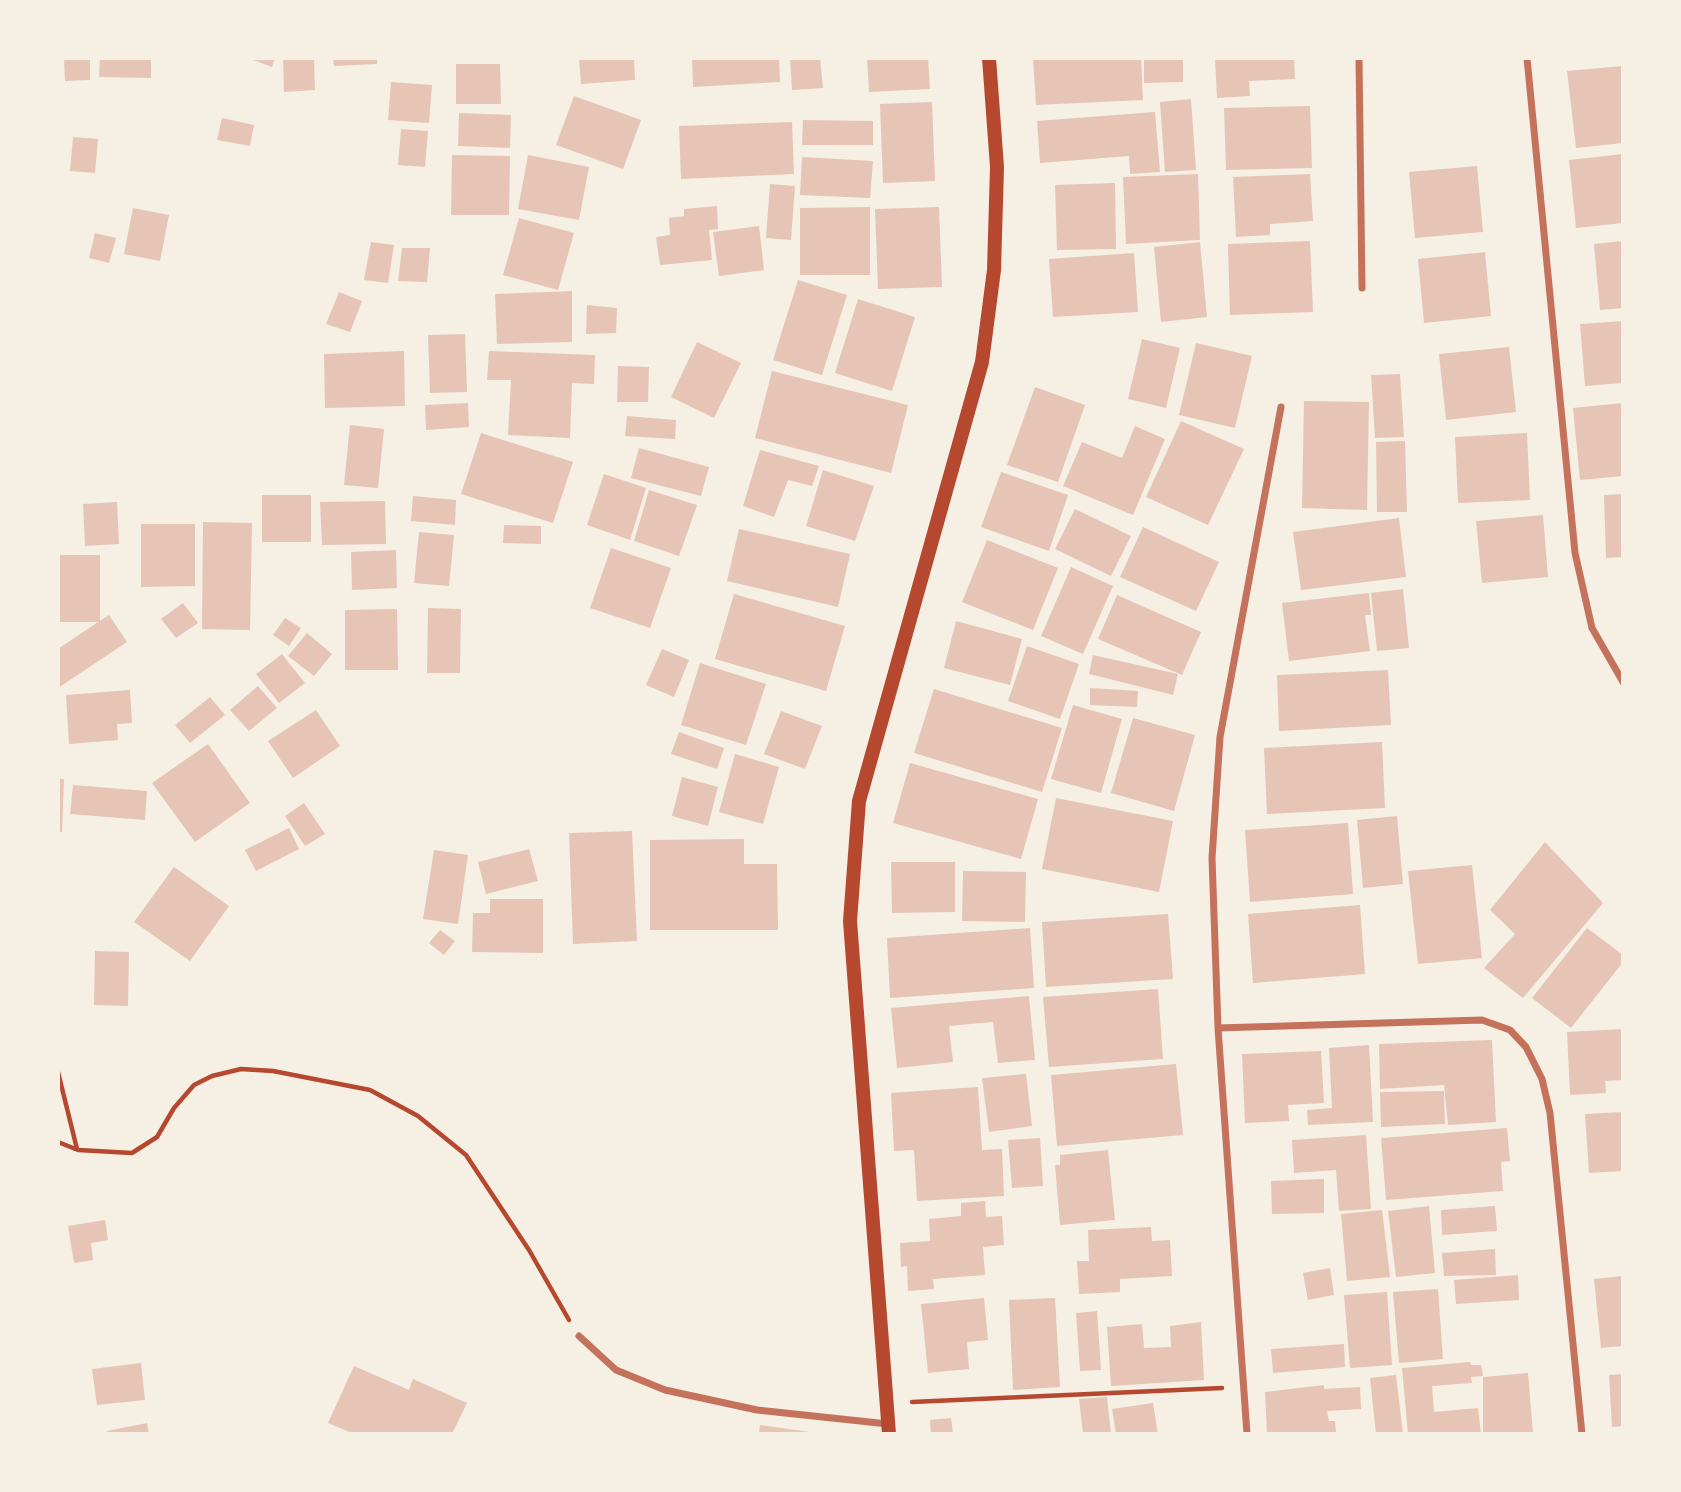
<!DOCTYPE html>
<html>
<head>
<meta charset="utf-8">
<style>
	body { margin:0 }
	#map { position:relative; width:1681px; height:1492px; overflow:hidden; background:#f6efe4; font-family:"Varela Round",sans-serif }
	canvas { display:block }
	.frame { position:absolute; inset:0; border:60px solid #f6efe4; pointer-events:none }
</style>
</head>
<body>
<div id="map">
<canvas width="1681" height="1492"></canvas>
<div class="frame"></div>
</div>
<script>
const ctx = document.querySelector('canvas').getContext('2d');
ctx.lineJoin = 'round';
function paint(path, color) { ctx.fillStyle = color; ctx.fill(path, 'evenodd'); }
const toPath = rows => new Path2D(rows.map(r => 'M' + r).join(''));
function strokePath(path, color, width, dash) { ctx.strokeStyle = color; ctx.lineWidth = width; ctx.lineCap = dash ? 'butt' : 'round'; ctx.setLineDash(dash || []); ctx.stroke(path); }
paint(toPath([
	[64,58,90,58,90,80,65,81],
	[100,58,151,58,151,78,99,77],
	[248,58,275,58,272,67],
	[283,58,314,58,315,90,284,92],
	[333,58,377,58,377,64,334,66],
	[579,58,634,58,635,80,581,84],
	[692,58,779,58,780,82,693,87],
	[790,58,820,58,823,88,792,90],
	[867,58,928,58,930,89,869,92],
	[1033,58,1141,58,1143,100,1036,105],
	[1144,58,1183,58,1183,82,1144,83],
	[1215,58,1294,58,1295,79,1249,81,1250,96,1217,98],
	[456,64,500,64,501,104,456,104],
	[1623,66,1623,143,1576,148,1567,71],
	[391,82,432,85,429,123,388,120],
	[574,96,641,120,623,169,556,145],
	[1191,99,1196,170,1165,172,1160,102],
	[932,102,935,181,883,183,880,104],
	[1310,106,1312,168,1226,170,1224,108],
	[1155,112,1160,172,1130,174,1129,156,1040,163,1037,121],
	[459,113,511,115,510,148,458,146],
	[222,118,254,125,250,146,217,140],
	[803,120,873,121,873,145,802,145],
	[792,122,794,174,681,179,679,126],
	[401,129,428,131,425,167,398,165],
	[73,137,98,139,95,173,70,171],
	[1623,154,1623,223,1576,228,1569,160],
	[452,155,510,156,509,215,451,215],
	[528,155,589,167,579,220,518,209],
	[802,157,873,161,870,198,800,195],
	[1477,166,1483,232,1415,238,1409,172],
	[1198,174,1200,240,1126,244,1123,177],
	[1310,174,1313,221,1270,224,1270,235,1236,237,1233,177],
	[1115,183,1116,249,1057,250,1055,185],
	[770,184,795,186,791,240,766,238],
	[717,206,718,229,709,230,712,260,660,265,656,237,670,235,669,218,684,216,684,209],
	[870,207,870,275,800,275,800,208],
	[939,207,942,287,878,289,875,209],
	[133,208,169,215,160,261,124,254],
	[519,218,574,233,558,290,503,275],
	[759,226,764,270,719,276,713,232],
	[95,233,116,238,109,263,89,258],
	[1310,241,1313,312,1230,315,1228,244],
	[1623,241,1623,308,1600,310,1594,244],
	[371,242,394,245,388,283,364,280],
	[1200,242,1207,317,1161,322,1154,247],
	[402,248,430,248,427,282,398,281],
	[1485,252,1491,316,1424,323,1418,259],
	[1134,253,1138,312,1053,317,1049,259],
	[798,280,847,295,822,375,773,360],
	[572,291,572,342,497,344,495,294],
	[339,292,362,301,350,332,326,324],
	[858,299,915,317,892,391,835,373],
	[587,305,617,308,616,333,586,334],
	[1623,321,1623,383,1585,386,1580,324],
	[465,334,467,392,430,393,428,335],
	[1142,339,1180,348,1166,408,1128,399],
	[697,342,741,363,714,418,671,397],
	[1196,343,1252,356,1235,428,1179,415],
	[1509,347,1516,412,1446,420,1439,354],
	[404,351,405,406,325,408,324,354],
	[489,351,595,355,594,384,572,383,570,438,508,435,511,380,487,380],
	[618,366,649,367,648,402,617,402],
	[772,371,908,405,891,473,755,438],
	[1400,374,1404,437,1375,438,1371,375],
	[1035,387,1085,405,1058,482,1007,465],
	[1304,401,1369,402,1367,510,1302,508],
	[468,403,469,427,426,430,425,405],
	[1623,403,1623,476,1580,480,1573,408],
	[627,416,676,420,675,439,625,436],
	[1181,421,1244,449,1208,525,1146,497],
	[350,425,384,429,378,488,344,485],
	[1135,426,1165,439,1133,515,1063,486,1082,442,1122,458],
	[481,433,573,462,553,523,461,494],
	[1527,433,1530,500,1458,503,1455,437],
	[1405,441,1407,512,1377,512,1376,442],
	[639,448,709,467,701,496,631,478],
	[760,450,819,466,812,486,788,480,774,517,743,506],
	[823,470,874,486,855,541,806,526],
	[1001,472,1068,495,1049,551,981,527],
	[604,474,646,488,630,540,587,525],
	[649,490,697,505,679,556,634,541],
	[1623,494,1623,557,1606,558,1604,495],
	[262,495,311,495,311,542,262,542],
	[413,496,456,500,455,525,411,521],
	[385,501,386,544,322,545,320,502],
	[117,502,119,544,85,546,83,504],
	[1075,509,1131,536,1111,576,1055,549],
	[1543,515,1548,577,1482,583,1476,521],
	[1399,518,1406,577,1301,590,1293,532],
	[203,522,252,523,250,630,202,629],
	[141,524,195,524,195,586,141,587],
	[504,525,541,526,541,544,503,543],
	[1143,527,1219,562,1196,611,1120,577],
	[739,529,850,554,838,607,727,581],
	[419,532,454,535,449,586,414,583],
	[987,540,1058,568,1033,630,962,602],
	[611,548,671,568,650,628,590,608],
	[396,550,397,588,352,590,351,552],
	[58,555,100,555,100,621,109,615,127,642,58,688,58,649,98,622,58,622],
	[1071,567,1113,586,1083,654,1041,636],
	[1403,589,1409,648,1377,651,1371,593],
	[1369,593,1371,615,1365,615,1370,651,1289,661,1282,603],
	[734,594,845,626,826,691,715,659],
	[1117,595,1201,632,1182,675,1098,639],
	[183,603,198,623,176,638,161,619],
	[428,608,461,609,460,673,427,673],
	[397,609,398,670,345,670,345,610],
	[285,618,301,628,289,646,273,635],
	[956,621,1022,639,1010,685,944,668],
	[307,633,332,654,314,676,288,656],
	[1027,646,1079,664,1060,719,1008,701],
	[662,649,689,660,674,697,646,685],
	[282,654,305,683,279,703,256,674],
	[1093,655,1178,674,1173,695,1089,674],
	[700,663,766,684,746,745,681,725],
	[1388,670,1391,725,1279,731,1277,675],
	[258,686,277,708,249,731,230,710],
	[1090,688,1138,691,1137,707,1090,705],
	[934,689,1062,728,1042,792,914,753],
	[130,690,132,723,117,724,118,740,69,744,66,695],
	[210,697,225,715,190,743,175,725],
	[1073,705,1122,719,1101,793,1051,779],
	[316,710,340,746,293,778,268,741],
	[781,711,822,726,805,769,764,754],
	[1133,718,1195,735,1174,811,1111,793],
	[679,732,724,748,717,769,671,754],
	[1382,742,1385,808,1267,814,1264,748],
	[208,744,250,803,195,842,152,783],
	[735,754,779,767,763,824,719,812],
	[910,763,1038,799,1021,859,893,823],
	[682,777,718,787,708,826,672,816],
	[58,779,64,779,62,832,58,832],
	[73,785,147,791,145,820,70,814],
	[1056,798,1173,821,1159,892,1042,869],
	[304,803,325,834,305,846,285,816],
	[1397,816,1403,884,1363,888,1357,820],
	[1348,823,1353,894,1250,902,1245,830],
	[289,828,299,849,256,871,245,850],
	[632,831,637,941,573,944,569,833],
	[744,839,744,864,777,864,778,930,650,930,650,840],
	[1545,842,1603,903,1523,998,1484,968,1515,934,1490,910],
	[529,849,538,881,486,894,478,862],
	[434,850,468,855,458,924,423,919],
	[891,862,955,862,955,912,892,913],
	[1472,865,1482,958,1418,964,1408,871],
	[174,867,229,906,190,961,134,922],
	[963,871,1026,872,1025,922,962,921],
	[490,899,543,899,543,953,472,952,473,913,490,913],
	[1360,905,1365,974,1253,983,1248,914],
	[1168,914,1173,979,1046,987,1042,922],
	[1030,928,1034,988,890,998,887,938],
	[1587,928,1623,955,1623,962,1571,1028,1532,998],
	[440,930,455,941,444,955,429,943],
	[95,951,129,952,128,1006,94,1005],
	[1158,989,1163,1059,1049,1067,1043,997],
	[1029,996,1035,1060,998,1063,993,1022,949,1026,953,1062,897,1068,891,1008],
	[1623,1029,1623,1080,1605,1081,1606,1093,1570,1095,1567,1032],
	[1492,1040,1496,1122,1448,1125,1444,1085,1380,1089,1379,1044],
	[1369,1045,1373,1122,1308,1125,1307,1110,1332,1108,1329,1048],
	[1321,1051,1324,1103,1288,1105,1289,1121,1245,1123,1242,1054],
	[1176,1064,1183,1135,1057,1146,1051,1075],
	[1026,1074,1032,1126,989,1132,982,1078],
	[978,1087,982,1150,1002,1149,1004,1196,917,1201,914,1150,894,1151,891,1093],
	[1444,1091,1445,1124,1381,1127,1380,1092],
	[1623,1112,1623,1171,1589,1173,1585,1114],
	[1507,1128,1510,1161,1501,1162,1503,1191,1386,1200,1381,1138],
	[1366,1135,1371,1209,1339,1211,1336,1170,1294,1173,1292,1140],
	[1040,1138,1043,1186,1012,1188,1008,1140],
	[1108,1150,1115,1220,1060,1225,1055,1165,1060,1165,1060,1155],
	[1324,1179,1324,1213,1272,1214,1271,1181],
	[985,1201,986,1217,1002,1216,1004,1245,983,1247,985,1275,933,1279,934,1289,908,1291,907,1266,901,1267,900,1243,930,1241,929,1219,961,1216,961,1203],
	[1429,1206,1435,1273,1396,1277,1388,1211],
	[1495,1206,1497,1231,1442,1235,1441,1210],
	[1382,1210,1390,1277,1347,1281,1341,1214],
	[105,1220,108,1240,91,1243,93,1260,74,1263,68,1226],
	[1151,1227,1152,1241,1170,1240,1172,1276,1120,1279,1120,1292,1079,1294,1077,1261,1089,1261,1088,1230],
	[1495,1249,1496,1275,1444,1276,1442,1253],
	[1330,1268,1334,1295,1308,1300,1303,1273],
	[1518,1275,1519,1300,1456,1304,1454,1280],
	[1623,1276,1623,1346,1601,1348,1594,1279],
	[1438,1289,1443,1359,1399,1363,1393,1292],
	[1387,1292,1392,1365,1350,1368,1344,1295],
	[984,1298,988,1340,967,1342,969,1369,928,1373,921,1304],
	[1055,1298,1060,1387,1013,1390,1009,1300],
	[1097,1311,1101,1370,1080,1371,1076,1313],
	[1201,1322,1204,1380,1111,1386,1107,1327,1142,1324,1144,1348,1171,1347,1170,1326],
	[1344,1344,1345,1367,1273,1373,1271,1349],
	[1470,1362,1471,1365,1481,1365,1483,1376,1471,1377,1472,1383,1432,1386,1434,1412,1478,1408,1481,1434,1408,1434,1402,1368],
	[141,1363,145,1400,97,1405,92,1369],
	[354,1366,409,1390,413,1379,467,1403,452,1434,354,1434,328,1423],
	[1528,1373,1533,1434,1483,1434,1483,1377],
	[1623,1374,1623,1426,1612,1427,1609,1375],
	[1396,1375,1403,1434,1376,1434,1370,1378],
	[1324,1385,1324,1389,1360,1387,1361,1409,1327,1411,1329,1421,1335,1421,1336,1434,1267,1434,1265,1392],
	[1107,1397,1111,1434,1083,1434,1079,1399],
	[1153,1403,1158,1434,1116,1434,1112,1409],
	[951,1418,953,1434,931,1434,930,1420],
	[147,1423,149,1434,108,1434,107,1431],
	[760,1425,817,1433,817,1434,759,1434]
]), '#e6c5b7');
strokePath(toPath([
	[58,1072,77,1149],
	[58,1142,78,1150,132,1153,157,1137,174,1108,194,1085,212,1076,241,1069,273,1071,370,1090,418,1116,466,1155,529,1250,569,1320],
	[912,1402,1222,1388]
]), '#b5482f', 4.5);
strokePath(toPath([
	[1359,58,1362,288],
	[1527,58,1575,553,1592,628,1623,682],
	[1218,1028,1482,1020,1510,1030,1526,1047,1542,1079,1550,1113,1582,1434],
	[579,1336,616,1370,665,1390,757,1410,888,1424],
	[1247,1434,1218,1028,1212,858,1220,737,1281,407]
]), '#c5725c', 7);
strokePath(toPath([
	[889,1434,850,921,859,801,982,362,994,270,997,167,989,58]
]), '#b5482f', 14);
</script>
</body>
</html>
